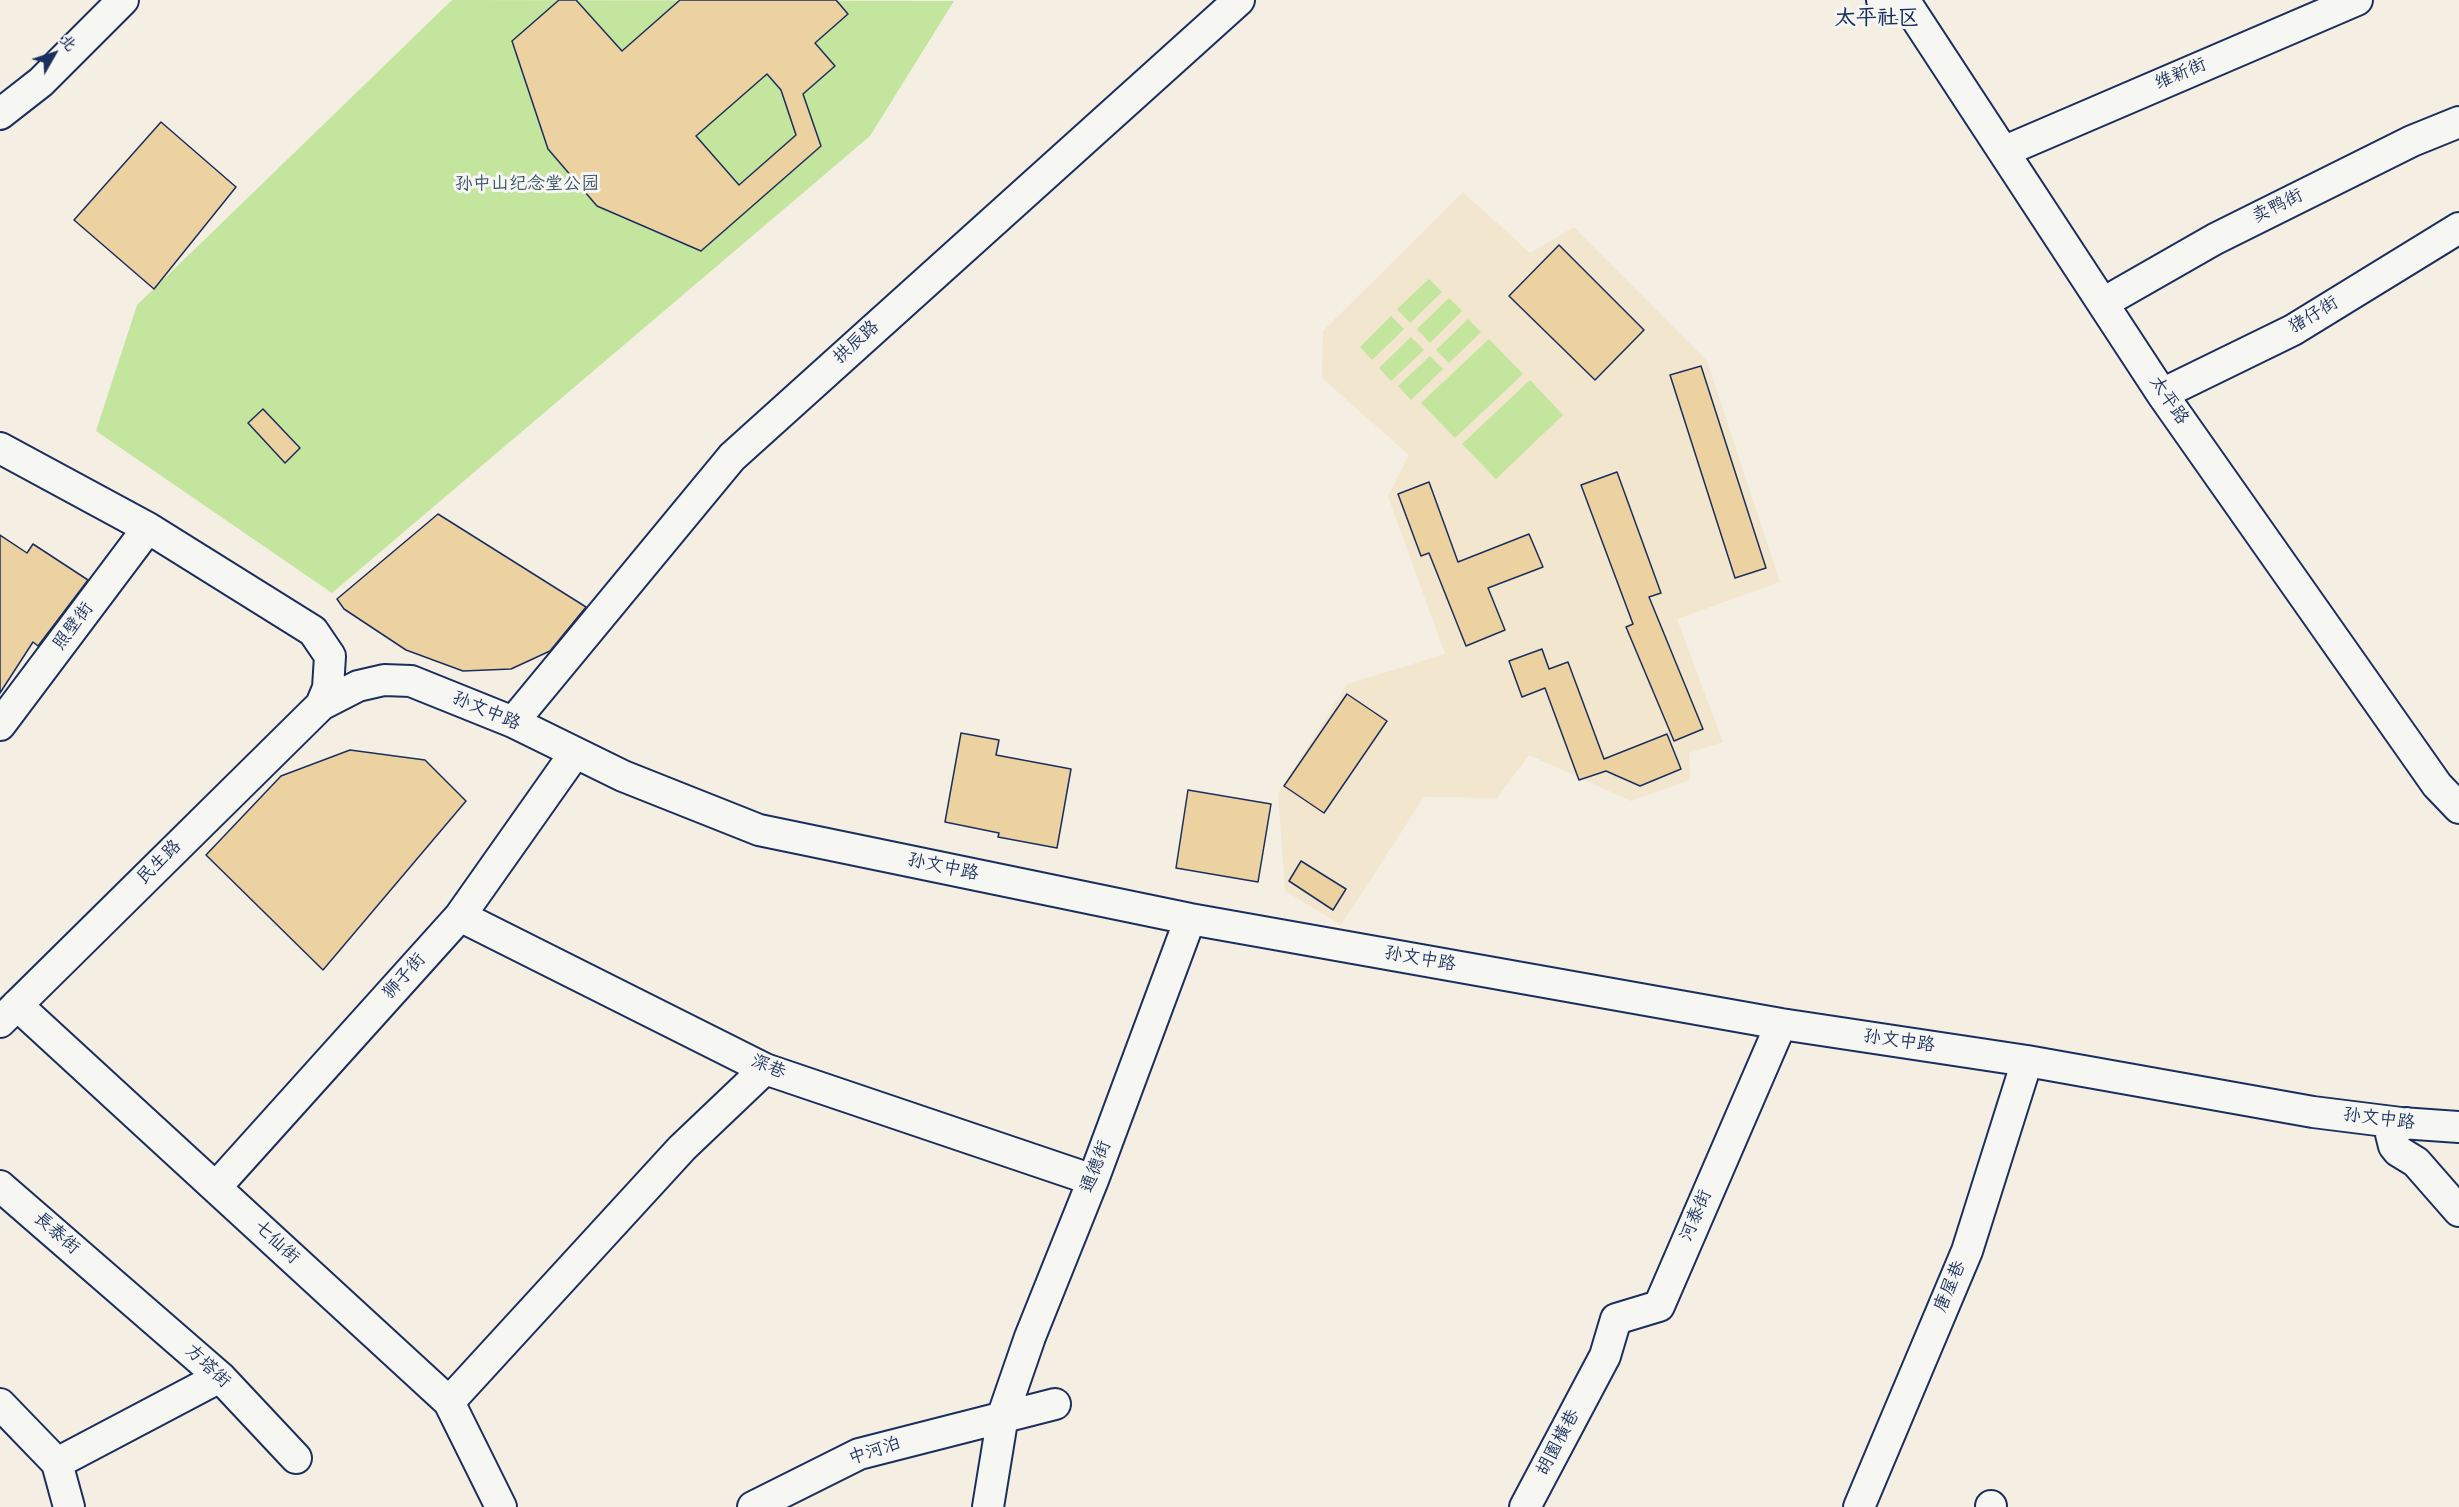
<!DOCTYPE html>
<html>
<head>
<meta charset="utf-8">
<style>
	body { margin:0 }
	#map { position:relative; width:2459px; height:1507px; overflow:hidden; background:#f4efe2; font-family:"Architects Daughter","LXGW WenKai TC",sans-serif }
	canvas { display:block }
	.north { position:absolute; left:24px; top:24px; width:60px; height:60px; -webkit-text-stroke:4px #f6f6f2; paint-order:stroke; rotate:51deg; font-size:16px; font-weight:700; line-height:24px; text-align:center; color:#1b2f5e }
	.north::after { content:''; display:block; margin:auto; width:21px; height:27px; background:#1b2f5e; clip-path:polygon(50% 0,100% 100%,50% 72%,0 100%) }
</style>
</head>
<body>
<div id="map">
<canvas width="2459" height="1507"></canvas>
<div class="north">北</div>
</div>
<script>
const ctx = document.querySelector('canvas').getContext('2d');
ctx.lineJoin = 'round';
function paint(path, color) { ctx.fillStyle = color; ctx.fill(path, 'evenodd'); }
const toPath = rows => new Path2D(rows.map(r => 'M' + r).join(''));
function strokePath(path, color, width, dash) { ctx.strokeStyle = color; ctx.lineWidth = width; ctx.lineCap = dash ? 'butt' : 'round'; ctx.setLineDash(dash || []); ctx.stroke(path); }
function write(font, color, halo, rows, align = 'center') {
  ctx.font = font + ' "Architects Daughter","LXGW WenKai TC",sans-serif'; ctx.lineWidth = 6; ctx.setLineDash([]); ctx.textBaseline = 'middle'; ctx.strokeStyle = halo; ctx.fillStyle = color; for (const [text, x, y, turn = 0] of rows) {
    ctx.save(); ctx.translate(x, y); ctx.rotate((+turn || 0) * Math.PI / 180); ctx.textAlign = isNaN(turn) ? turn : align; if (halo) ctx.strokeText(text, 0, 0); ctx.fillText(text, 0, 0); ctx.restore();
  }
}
paint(toPath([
	[1463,192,1530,253,1574,227,1707,361,1780,582,1677,619,1723,742,1689,753,1690,780,1631,801,1529,755,1497,798,1424,797,1341,925,1285,891,1278,794,1347,684,1445,654,1388,496,1409,455,1322,378,1323,331]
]), '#f2e6ce');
paint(toPath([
	[452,0,954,1,870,136,332,593,96,431,137,305],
	[1429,279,1442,292,1410,323,1397,309],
	[1449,298,1462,311,1430,343,1417,329],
	[1391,316,1404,329,1372,360,1360,347],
	[1468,319,1481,332,1449,363,1436,350],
	[1411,337,1424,350,1391,381,1379,368],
	[1489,339,1523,374,1455,438,1421,403],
	[1430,356,1443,369,1411,400,1398,386],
	[1530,380,1563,415,1496,479,1462,444]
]), '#c4e59e');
const building = toPath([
	[559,0,576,0,622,51,680,0,836,0,848,14,815,43,835,66,803,94,821,146,701,251,597,206,548,149,512,41,559,0],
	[767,74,781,90,796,135,739,185,696,136,767,74],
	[161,122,236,187,154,289,74,220,161,122],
	[1559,245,1644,330,1595,380,1509,296,1559,245],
	[1701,366,1766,568,1735,578,1670,375,1701,366],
	[263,409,300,448,285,463,248,423,263,409],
	[1617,472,1661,593,1649,597,1703,729,1674,741,1626,627,1633,624,1581,485,1617,472],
	[1429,482,1458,562,1529,534,1543,567,1488,588,1505,630,1466,646,1429,553,1421,556,1398,494,1429,482],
	[438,514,586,607,550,651,511,669,463,671,406,650,344,609,337,599,438,514],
	[0,535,27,553,33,544,88,580,38,646,33,642,0,693,0,535],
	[1542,649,1549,669,1568,662,1604,759,1667,734,1681,769,1640,786,1606,771,1579,780,1545,688,1522,697,1509,661,1542,649],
	[1347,694,1387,721,1324,813,1284,786,1347,694],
	[961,733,999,740,996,755,1071,769,1057,848,998,837,999,833,945,822,961,733],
	[350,750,425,760,466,801,323,970,206,855,281,776,350,750],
	[1188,790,1271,804,1258,882,1176,868,1188,790],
	[1301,861,1346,889,1333,910,1289,881,1301,861]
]);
paint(building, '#ecd1a1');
strokePath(building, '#1b2f5e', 1.5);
const minor = toPath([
	[1882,0,1908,6,2162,394,2437,785,2459,808],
	[0,114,41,82,123,0],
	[2005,151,2357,0],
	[2103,303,2215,239,2412,141,2459,122],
	[2162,394,2293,330,2459,228],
	[0,448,148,528,313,631,330,656,328,688,321,705],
	[513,722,732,457,1239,0],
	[0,725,148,528],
	[460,916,765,1069,1093,1180],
	[17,1005,449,1402,501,1507],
	[0,1022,321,705,358,686,384,680,411,681,513,722,623,776,759,830,1190,919,1781,1024,2027,1061,2313,1112,2401,1123,2459,1127],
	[2407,1123,2394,1130,2391,1134,2394,1146,2398,1151,2416,1162,2459,1211],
	[0,1186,220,1377,296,1458],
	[216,1187,460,916,575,753],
	[449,1402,682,1148,765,1069],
	[0,1404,57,1463,69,1507],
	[57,1463,220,1377],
	[753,1507,859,1454,1055,1404],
	[988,1507,1003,1415,1030,1337,1093,1180,1190,919],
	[1525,1507,1605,1356,1616,1319,1659,1306,1781,1024],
	[1859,1507,1967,1251,2027,1061],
	[1991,1507,1991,1506]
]);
strokePath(minor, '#1b2f5e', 34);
strokePath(minor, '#f6f6f2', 30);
write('18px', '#1b2f5e', '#f6f6f2', [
	["维新街",2181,75,-23],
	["卖鸭街",2278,207,-26],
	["猪仔街",2314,316,-31],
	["拱辰路",857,343,-42],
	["太平路",2168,401,56],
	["照壁街",74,627,-53],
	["孙文中路",486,712,23],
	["民生路",160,863,-45],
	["孙文中路",943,868,12],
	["孙文中路",1420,960,10],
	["狮子街",405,977,-48],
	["孙文中路",1899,1042,8],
	["深巷",768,1068,22],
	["孙文中路",2379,1120,7],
	["通德街",1097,1167,-69],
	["河泰街",1697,1216,-67],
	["長泰街",56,1234,41],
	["七仙街",276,1243,43],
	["唐屋巷",1951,1287,-67],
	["方塔街",207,1367,43],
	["胡園橫巷",1559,1443,-62],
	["中河泊",875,1452,-18]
]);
write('18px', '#3d536b', '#f6f6f2', [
	["孙中山纪念堂公园",527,185]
]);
write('bold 21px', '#1b2f5e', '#f6f6f2', [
	["太平社区",1877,20]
]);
</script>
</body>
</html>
